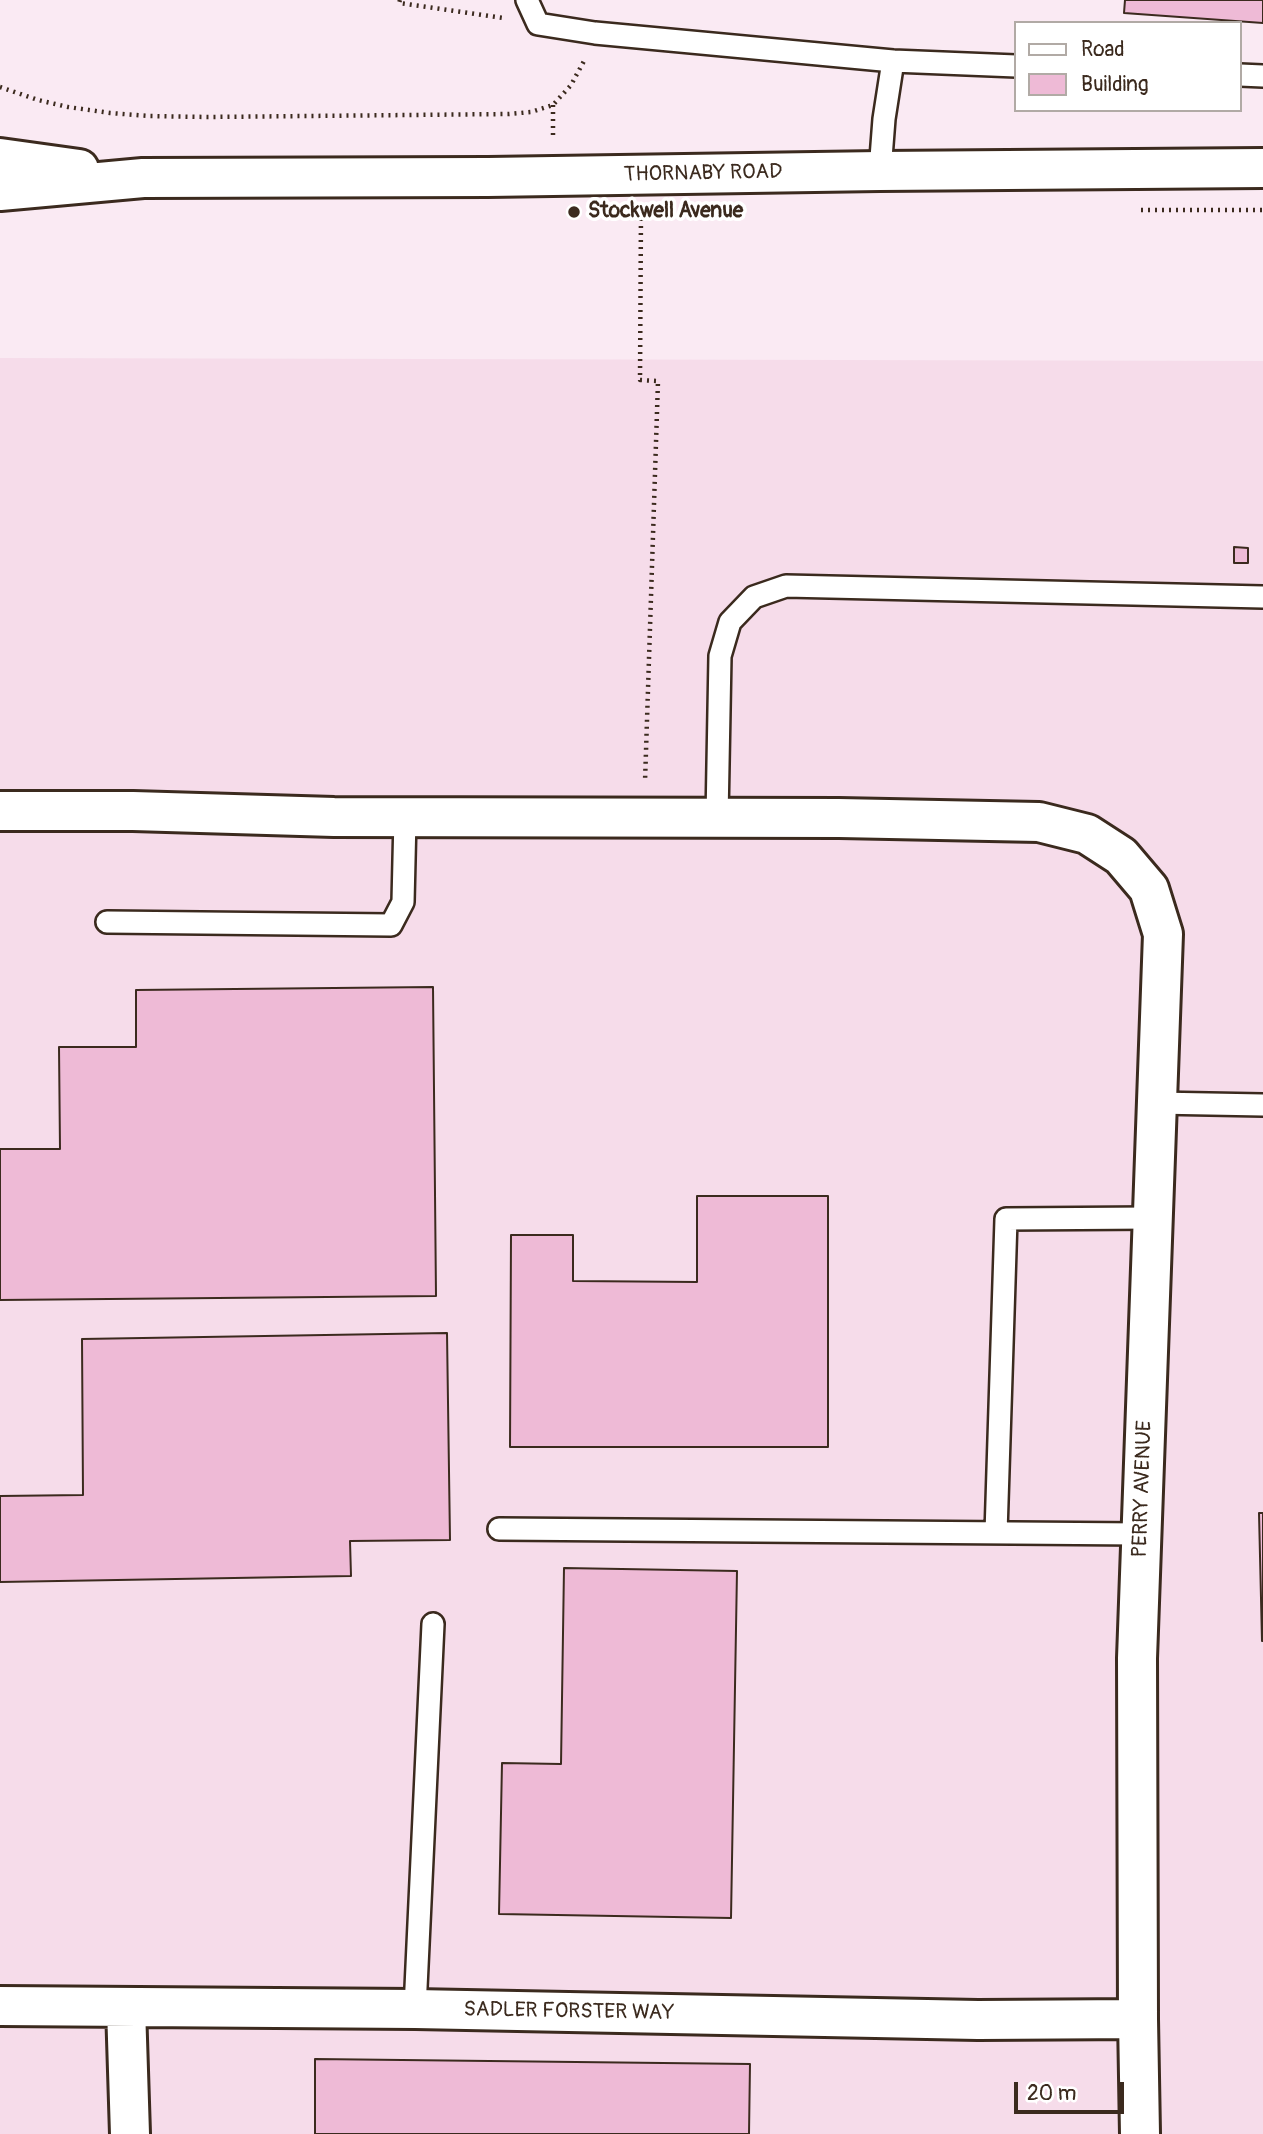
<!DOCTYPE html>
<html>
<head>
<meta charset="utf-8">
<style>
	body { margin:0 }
	#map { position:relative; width:1263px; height:2134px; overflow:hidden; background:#faeaf3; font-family:Pangolin,sans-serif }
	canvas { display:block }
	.legend { position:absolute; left:1014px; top:21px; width:228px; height:91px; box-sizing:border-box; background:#fff; border:2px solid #b1aaa5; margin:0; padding:9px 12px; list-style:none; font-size:21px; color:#3b2a1e }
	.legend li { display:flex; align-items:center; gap:14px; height:35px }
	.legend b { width:35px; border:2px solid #b1aaa5 }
	.scale { position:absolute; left:1014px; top:2082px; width:110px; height:32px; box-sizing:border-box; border:4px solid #3b2a1e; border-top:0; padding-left:9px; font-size:21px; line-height:24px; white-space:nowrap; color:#3b2a1e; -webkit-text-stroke:5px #fff; paint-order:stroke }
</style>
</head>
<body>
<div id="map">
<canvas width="1263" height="2134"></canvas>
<ul class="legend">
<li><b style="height:9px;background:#fff"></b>Road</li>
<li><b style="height:19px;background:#eebad6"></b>Building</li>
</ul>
<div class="scale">20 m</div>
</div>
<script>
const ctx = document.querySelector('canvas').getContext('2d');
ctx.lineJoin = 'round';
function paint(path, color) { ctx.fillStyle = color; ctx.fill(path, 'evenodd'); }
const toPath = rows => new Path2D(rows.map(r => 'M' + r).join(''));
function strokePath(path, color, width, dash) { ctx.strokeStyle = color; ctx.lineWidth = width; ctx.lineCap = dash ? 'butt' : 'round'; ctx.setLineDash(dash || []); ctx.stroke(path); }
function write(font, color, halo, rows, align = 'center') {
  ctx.font = font + ' Pangolin,sans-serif'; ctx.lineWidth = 7; ctx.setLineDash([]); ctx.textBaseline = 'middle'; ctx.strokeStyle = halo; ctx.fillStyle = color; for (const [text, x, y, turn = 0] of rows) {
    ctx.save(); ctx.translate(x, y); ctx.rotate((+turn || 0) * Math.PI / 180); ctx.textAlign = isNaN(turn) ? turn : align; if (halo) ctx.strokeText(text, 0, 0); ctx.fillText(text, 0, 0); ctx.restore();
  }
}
paint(toPath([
	[0,358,1263,361,1263,2134,0,2134]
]), '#f6dcea');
const building = toPath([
	[1125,0,1263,0,1263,23,1124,13,1125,0],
	[1234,547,1248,548,1248,563,1234,563,1234,547],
	[433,987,436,1296,0,1300,0,1149,60,1149,59,1047,136,1047,136,990,433,987],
	[697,1196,828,1196,828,1447,510,1447,511,1235,573,1235,573,1281,697,1282,697,1196],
	[447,1333,450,1540,350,1541,351,1576,0,1582,0,1496,83,1495,82,1339,447,1333],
	[1259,1513,1263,1513,1263,1641,1262,1641,1259,1513],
	[564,1568,737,1571,731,1918,499,1914,502,1763,561,1764,564,1568],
	[315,2059,750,2064,749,2134,315,2134,315,2059]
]);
paint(building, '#eebad6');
strokePath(building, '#3b2a1e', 2);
const service = toPath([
	[527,0,538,24,595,33,893,61,1016,66],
	[1240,75,1263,76],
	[880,171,884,119,893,61],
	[717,818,720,656,730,622,754,597,786,586,1263,597],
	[107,922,391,925,403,902,405,818],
	[1156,1103,1263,1105],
	[499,1529,1141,1534],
	[996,1533,1006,1219,1152,1218],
	[415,2009,433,1624]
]);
const minor = toPath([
	[0,811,133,811,334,817,839,818,1039,822,1087,834,1121,856,1149,889,1163,934,1137,1658,1138,2019,1140,2134],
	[0,2006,415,2009,978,2020,1138,2019],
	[126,2007,130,2134]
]);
const primary = toPath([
	[0,158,79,169],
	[0,191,143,178,488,177,880,171,1263,168]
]);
strokePath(service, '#3b2a1e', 26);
strokePath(minor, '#3b2a1e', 44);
strokePath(primary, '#3b2a1e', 44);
strokePath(toPath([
	[400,0,399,3,503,18],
	[0,87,38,100,68,107,110,113,149,116,207,117,509,114,531,112,553,105,571,85,584,61],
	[553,105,553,140],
	[1141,210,1263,210],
	[641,212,640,380,658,381,645,782]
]), '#3b2a1e', 4.5, [2, 5]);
strokePath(service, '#fff', 21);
strokePath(minor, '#fff', 38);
strokePath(primary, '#fff', 38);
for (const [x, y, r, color] of [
	[574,212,7,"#3b2a1e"]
]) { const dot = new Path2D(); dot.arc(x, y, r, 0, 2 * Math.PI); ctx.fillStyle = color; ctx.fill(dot); strokePath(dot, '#fff', 2.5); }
write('21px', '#3b2a1e', '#fff', [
	["THORNABY ROAD",703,174,-1],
	["PERRY AVENUE",1143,1489,-88],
	["SADLER FORSTER WAY",569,2012,1]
]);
write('bold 21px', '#3b2a1e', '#fff', [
	["Stockwell Avenue",588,212]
], 'left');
</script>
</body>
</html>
